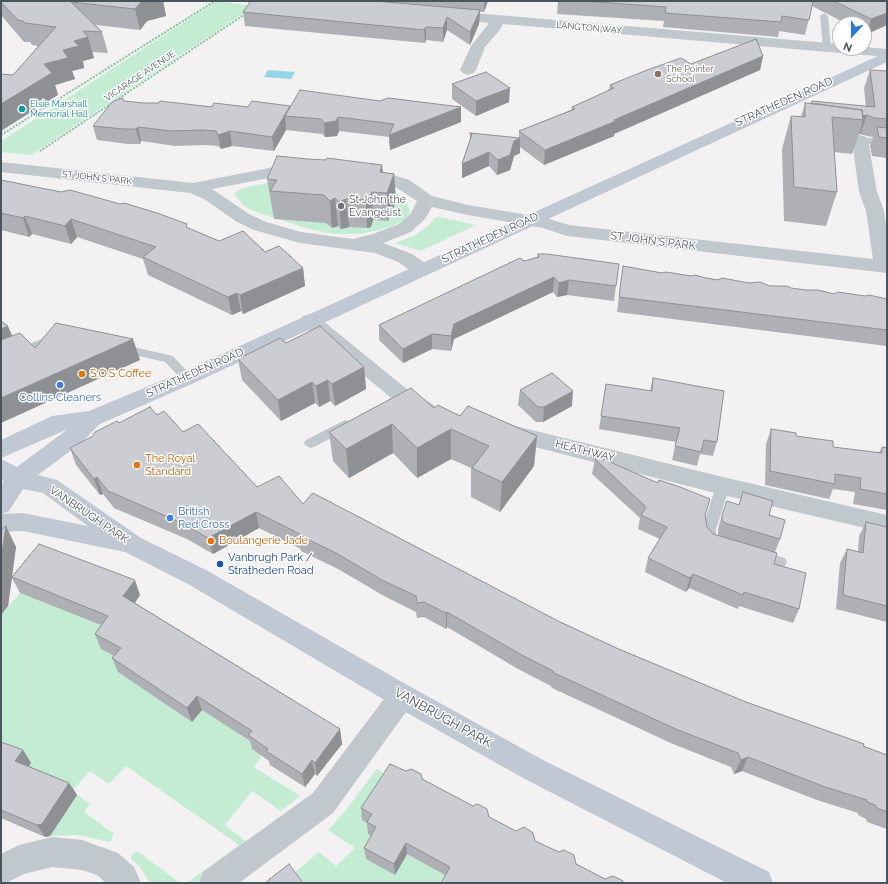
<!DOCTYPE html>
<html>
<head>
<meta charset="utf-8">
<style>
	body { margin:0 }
	#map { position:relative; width:888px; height:884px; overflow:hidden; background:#f3f1f1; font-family:Raleway,sans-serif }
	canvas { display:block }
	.frame { position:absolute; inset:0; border:2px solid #4a545d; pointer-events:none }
	.north { position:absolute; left:832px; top:16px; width:40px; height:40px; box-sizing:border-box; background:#fff; border:1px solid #b7bbbe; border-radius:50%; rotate:201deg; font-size:11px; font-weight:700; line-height:16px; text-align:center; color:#4a545d }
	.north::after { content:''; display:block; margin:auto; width:14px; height:18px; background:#2978d5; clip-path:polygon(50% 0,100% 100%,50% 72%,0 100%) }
</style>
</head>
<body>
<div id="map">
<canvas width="888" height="884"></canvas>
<div class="frame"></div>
<div class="north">N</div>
</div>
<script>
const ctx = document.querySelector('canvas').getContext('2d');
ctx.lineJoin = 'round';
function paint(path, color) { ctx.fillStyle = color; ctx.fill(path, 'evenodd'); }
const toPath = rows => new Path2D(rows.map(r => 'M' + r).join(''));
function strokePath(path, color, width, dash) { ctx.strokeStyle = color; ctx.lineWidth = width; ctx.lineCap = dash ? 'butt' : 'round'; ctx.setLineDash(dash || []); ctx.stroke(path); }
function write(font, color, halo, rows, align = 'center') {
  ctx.font = font + ' Raleway,sans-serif'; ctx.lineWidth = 3; ctx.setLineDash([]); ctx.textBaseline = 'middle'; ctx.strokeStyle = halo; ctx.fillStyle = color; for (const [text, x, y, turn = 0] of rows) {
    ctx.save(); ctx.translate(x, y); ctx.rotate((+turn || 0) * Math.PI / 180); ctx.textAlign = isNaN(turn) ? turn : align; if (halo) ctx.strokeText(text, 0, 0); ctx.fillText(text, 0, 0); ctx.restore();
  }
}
paint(toPath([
	[217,1,254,6,31,155,1,152,1,141],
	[280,180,388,188,405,199,410,211,405,220,390,227,361,234,334,234,309,229,256,212,244,206,234,194,237,191,248,187],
	[439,217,476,225,421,251,395,243,416,235,428,226,435,218],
	[20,593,115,630,102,649,122,661,119,672,139,686,149,675,157,680,147,691,161,701,172,689,181,695,170,707,192,722,202,710,267,702,240,735,256,745,252,749,262,756,254,767,300,796,281,811,252,791,225,825,248,843,196,883,187,883,239,845,126,766,109,784,90,771,72,791,90,804,84,812,114,834,110,842,79,835,51,836,1,752,1,615],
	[377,769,391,777,363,820,373,826,394,875,407,854,431,859,453,883,298,883,292,875,319,852,336,866,355,848,328,830,346,810],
	[137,851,180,883,150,883,140,867,131,859,131,856]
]), '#c4ecd2');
paint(toPath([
	[268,70,295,72,291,79,264,77]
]), '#94d6e5');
strokePath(toPath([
	[1,135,215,1],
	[40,151,245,14]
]), '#7ec8a2', 2, [2, 1.5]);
paint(toPath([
	[824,13,828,16,831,48,827,51,823,48,820,16,824,13],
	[850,136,887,140,887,146,847,141,845,139,847,137,850,136],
	[54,334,60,338,58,341,1,364,1,355,54,334],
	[120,344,173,356,193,378,191,381,183,381,165,362,116,351,114,348,116,345,120,344],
	[345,420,350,422,351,425,350,428,316,446,311,448,306,446,304,443,306,440,345,420],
	[723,481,728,482,730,486,716,529,716,535,723,543,721,547,716,549,704,541,702,529,716,486,718,482,723,481],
	[757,550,785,558,787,562,785,566,780,568,752,560,750,556,752,552,757,550]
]), '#c0c8ce');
paint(toPath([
	[450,11,840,44,840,48,864,48,864,47,887,49,887,57,503,24,499,31,485,47,476,70,473,73,468,75,463,73,460,70,471,46,489,23,445,18,443,15,445,12,450,11],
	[860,135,866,137,868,140,877,192,884,211,887,232,887,273,567,236,543,228,468,215,432,207,425,219,411,232,383,243,412,254,428,265,430,269,428,273,421,275,414,273,398,262,375,253,300,243,254,230,237,222,204,199,190,193,1,172,1,162,193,183,274,167,299,165,305,166,307,170,305,174,274,177,212,189,249,214,266,222,301,232,353,239,373,234,399,224,411,213,417,201,397,188,361,176,358,172,361,168,367,167,409,180,432,196,468,205,546,218,569,225,873,259,866,211,859,192,852,140,854,137,860,135],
	[310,314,317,316,408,390,434,405,437,410,434,415,426,418,418,415,394,400,303,326,300,321,303,316,310,314],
	[507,424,723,477,887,515,887,533,723,495,499,438,496,432,499,426,507,424],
	[402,684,411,687,415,696,411,705,333,813,239,883,199,883,203,872,313,793,393,687,402,684],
	[52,837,82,840,118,853,134,867,141,883,106,883,97,875,82,870,52,867,24,874,6,883,1,883,1,854,19,845,52,837]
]), '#c0c8ce');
paint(toPath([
	[887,52,887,62,194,383,100,424,81,443,38,475,57,480,141,538,206,570,411,687,543,760,769,872,773,883,727,883,523,778,393,705,188,584,125,552,23,531,1,532,1,486,4,481,1,480,1,459,17,467,68,429,1,458,1,440,52,416,89,411,180,373,887,52],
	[23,489,43,493,88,526,23,513,2,514,9,511,23,489]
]), '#c0c9d3');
paint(toPath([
	[1,1,163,1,166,16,147,21,140,30,96,25,102,32,108,53,92,52,94,58,83,61,84,68,72,71,75,79,55,85,58,95,13,75,39,46,32,45,30,42,24,42,1,15],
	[251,1,488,1,484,12,480,12,479,24,470,45,447,30,443,42,426,40,425,43,245,26,243,12],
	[558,1,887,1,887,25,867,34,864,33,864,24,847,24,812,6,805,35,779,31,778,37,663,27,664,21,557,14],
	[763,56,760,70,614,134,614,136,544,165,520,147,520,153,514,156,510,170,497,175,489,166,462,178,462,164,470,139,470,133,519,138,519,131,571,110,572,107,609,90,610,85,691,64],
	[870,70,887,71,887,158,872,156,870,146,873,137,867,136,860,134,859,134,852,154,834,152,837,192,826,226,784,221,782,149,791,116,801,117,805,103,811,103,812,101,866,107,864,88],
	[452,84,509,102,476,116,452,99],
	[124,101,143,103,212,107,248,107,290,106,380,101,461,107,461,122,390,150,389,137,339,131,337,136,325,137,322,134,286,130,274,151,232,146,221,149,218,146,205,145,175,146,141,141,140,144,128,144,97,140,93,126],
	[308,159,382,165,383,172,394,174,396,201,388,221,373,220,371,227,367,228,349,227,341,229,338,226,332,228,326,223,274,219,267,179],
	[1,180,187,228,219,241,265,252,303,268,305,286,243,314,241,311,232,315,148,275,143,259,77,237,71,244,32,234,29,237,1,230],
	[538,254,616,286,614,301,567,295,557,297,553,292,454,339,451,351,432,349,403,363,379,340,379,325,524,261,537,257],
	[623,266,662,273,749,283,834,294,865,296,887,299,887,346,617,312],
	[286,343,364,367,366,389,335,406,330,401,319,407,315,403,281,421,242,380,238,359],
	[653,378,717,442,713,456,700,454,697,466,672,460,676,442,599,429,606,384,650,391],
	[520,390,572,406,543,422,536,422,518,405],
	[434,408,537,436,534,466,500,512,471,497,471,468,451,459,417,478,393,453,349,478,333,461,329,432],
	[157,415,183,432,257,487,303,504,621,650,746,702,887,755,887,829,867,822,866,819,858,815,858,813,817,800,742,771,734,774,731,767,673,744,552,688,551,686,518,669,447,627,446,629,424,617,417,618,416,612,384,596,338,569,301,551,301,549,259,528,213,554,187,539,114,508,103,494,100,495,76,465,70,448,119,423],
	[771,429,796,436,833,447,879,453,882,447,887,448,887,510,853,504,855,492,833,489,829,499,765,485,766,444],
	[595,459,705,515,707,527,713,534,718,535,718,529,722,515,739,505,743,492,769,515,780,539,775,552,774,564,799,609,793,623,739,606,738,609,689,588,686,592,645,572,648,558,660,539,638,529,640,518,592,474],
	[866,522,887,527,887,622,836,609,840,563,847,549,858,552,859,536],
	[1,530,16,547,12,576,140,595,135,603,340,729,342,744,317,776,315,774,305,787,270,765,269,761,252,749,250,741,202,710,192,722,118,672,112,658,114,656,101,649,95,634,101,625,20,593,12,578,8,606,1,615],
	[1,742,23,750,31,763,28,766,69,783,77,795,50,836,45,837,1,818],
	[422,779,489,817,605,879,623,881,445,875,407,854,395,875,366,859,364,848,371,836,368,834,367,823,362,820,361,808]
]), '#afb0b5');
paint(toPath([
	[142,1,163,1,166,16,147,21,140,30,135,9],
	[484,1,488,1,484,12],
	[480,10,479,24,470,45,470,32],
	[887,13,887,25,867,34,871,19],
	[447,17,447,30,443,42,443,28],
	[426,27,426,40,425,43,424,30],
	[88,37,94,58,83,61,84,68,72,71,75,79,55,85,58,95,1,131,1,104,44,64,63,50,74,41],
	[763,56,760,70,614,134,614,136,544,165,545,150],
	[510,88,509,102,476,116,476,101],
	[290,106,285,116,286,130,274,151,272,137],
	[461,107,461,122,390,150,389,135],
	[867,115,860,134,859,134,863,120,861,116],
	[338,117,339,131,337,136,325,137,324,123],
	[138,127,141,141,140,144,136,129],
	[230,131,232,146,221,149,218,135],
	[520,138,520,153,514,156,510,170,497,175,498,160,514,141],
	[489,152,489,166,462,178,462,164],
	[382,165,384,192,380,172],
	[394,174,396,201,388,221,387,193],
	[372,192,373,220,371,227,367,228,366,200],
	[335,198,338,226,332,228,330,201],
	[346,199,349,227,341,229,339,202],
	[25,216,32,234,29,237,23,218],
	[71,219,77,237,71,244,65,226],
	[303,268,305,286,243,314,240,295],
	[554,277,553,292,454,339,451,351,451,336,454,324],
	[569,280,567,295,557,297,559,283],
	[237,293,241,311,232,315,228,297],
	[8,326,17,347,1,354,1,329],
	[432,334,432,349,403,363,403,349],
	[133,339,140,360,1,423,1,398],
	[364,367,366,389,335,406,332,384],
	[328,380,330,401,319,407,316,386],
	[312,382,315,403,281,421,278,400],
	[573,391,572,406,543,422,544,407],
	[392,424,393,453,349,478,346,449],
	[451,429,451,459,417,478,417,448],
	[537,436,534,466,500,512,502,482],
	[97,477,103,494,100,495,94,479],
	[256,512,259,528,213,554,208,538],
	[6,526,16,547,8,606,1,615,1,559],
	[693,574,689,588,686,592,690,578],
	[135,580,140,595,129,611,123,596],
	[447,612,447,627,446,629,446,613],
	[197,696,202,710,192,722,187,708],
	[340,729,342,744,317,776,315,763],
	[23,750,31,763,24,773,15,761],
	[748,757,742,771,734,774,741,760],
	[312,760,315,774,305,787,302,774],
	[69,783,77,795,50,836,45,837,37,825],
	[406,843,407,854,395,875,394,864]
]), '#8e9094');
const building = toPath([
	[1,1,142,1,135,9,71,2,102,32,83,31,88,37,74,41,79,46,63,50,68,58,44,64,52,73,1,104,1,74,13,75,56,27,25,23,23,21,18,20,1,2,1,1],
	[251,1,374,1,480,10,470,32,447,17,443,28,426,27,424,30,243,12,251,1],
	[583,1,813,1,809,20,782,16,781,22,665,13,666,7,583,1],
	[834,1,887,1,887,13,871,19,834,1],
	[756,39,763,56,614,120,616,121,545,150,519,131,575,109,572,107,614,88,610,85,647,70,681,58,691,64,756,39],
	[870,70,887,71,887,119,874,118,867,115,863,116,862,110,817,104,812,104,812,101,875,107,870,70],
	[486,72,510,88,476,101,452,84,486,72],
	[300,90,380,101,388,98,461,107,389,135,394,124,338,117,336,121,324,123,321,119,285,116,300,90],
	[122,98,124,101,143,103,159,103,160,101,212,107,214,103,248,107,252,101,290,106,272,137,230,131,218,135,216,131,202,130,172,131,138,127,136,129,124,129,93,126,112,102,122,98],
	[805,103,817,104,862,110,863,120,832,117,837,192,794,187,791,116,805,117,805,103],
	[877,127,887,128,887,138,879,137,877,127],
	[470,133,520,138,514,141,510,155,498,160,489,152,462,164,472,134,470,133],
	[277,156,308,159,326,160,327,158,382,165,380,172,394,174,387,193,372,192,369,199,366,200,346,199,339,202,335,198,330,201,324,195,270,191,277,180,267,179,277,156],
	[1,180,61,192,70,190,120,204,124,203,157,213,187,224,186,227,219,241,243,231,265,252,279,246,303,268,240,295,237,293,228,297,143,257,156,247,71,219,65,226,25,216,23,218,1,213,1,180],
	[538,254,547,254,619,264,616,286,569,280,559,283,554,277,454,324,451,336,432,334,403,349,379,325,520,258,524,261,539,257,538,254],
	[623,266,662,273,666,272,691,276,695,275,706,278,718,280,722,278,749,283,760,282,770,286,787,286,791,288,806,290,818,290,834,294,838,292,865,296,869,295,887,299,887,330,619,297,623,266],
	[1,321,8,326,1,329,1,321],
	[56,323,133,339,1,398,1,340,20,333,35,348,56,323],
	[320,326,364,367,332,384,328,380,316,386,312,382,278,400,238,359,280,338,286,343,320,326],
	[552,373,573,391,544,407,538,407,520,390,552,373],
	[653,378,724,391,717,442,704,440,701,452,675,446,680,428,601,416,606,384,652,391,653,378],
	[411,388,434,408,438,405,460,416,468,406,537,436,502,482,472,468,489,446,451,429,417,448,392,424,346,449,329,432,411,388],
	[150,407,157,415,164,411,183,432,198,424,257,487,279,476,303,504,313,493,560,622,621,650,746,702,864,744,863,746,887,755,887,812,877,808,875,805,867,802,867,800,825,787,748,757,741,760,738,753,678,730,554,673,553,671,520,654,447,612,446,613,424,602,417,603,416,596,382,580,336,553,299,535,300,534,256,512,208,538,182,523,108,491,97,477,94,479,70,448,93,436,95,432,117,421,119,423,150,407],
	[771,429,796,433,796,436,833,441,833,447,882,453,882,447,887,448,887,494,860,489,861,478,835,474,835,484,770,471,771,429],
	[596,456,658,483,659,480,680,487,710,499,705,515,707,527,713,534,777,553,774,564,806,573,799,609,744,592,743,595,693,574,690,578,648,558,667,527,641,515,646,507,595,459,596,456],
	[743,492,773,501,769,515,785,520,780,539,725,523,722,520,722,515,727,501,739,505,743,492],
	[866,522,887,527,887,606,843,595,847,549,863,553,866,522],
	[6,526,1,559,1,530,6,526],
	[39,544,135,580,123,596,340,729,315,763,312,760,302,774,266,751,268,749,248,735,252,731,197,696,187,708,112,658,121,648,95,634,108,616,12,577,39,544],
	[1,742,23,750,15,761,69,783,42,824,37,825,1,810,1,742],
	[390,764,406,771,411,769,421,774,422,779,473,806,478,804,487,809,489,817,516,831,524,827,533,833,535,841,559,852,564,850,574,855,576,864,605,879,613,876,623,881,623,883,441,883,450,867,406,843,394,864,364,848,376,827,367,822,372,814,361,808,390,764],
	[289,864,303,883,265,883,289,864]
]);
paint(building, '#cbcdd3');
strokePath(building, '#8e9094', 1);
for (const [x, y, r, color] of [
	[658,74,4,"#8d6e63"],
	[22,109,4,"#0f9aa8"],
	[341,206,4,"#6b7280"],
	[82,374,4,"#e8710a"],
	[60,385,4,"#3f7fe0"],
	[137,465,4,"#e8710a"],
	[170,518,4,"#3f7fe0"],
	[211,541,4,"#e8710a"],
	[220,564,4,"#1a4fb4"]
]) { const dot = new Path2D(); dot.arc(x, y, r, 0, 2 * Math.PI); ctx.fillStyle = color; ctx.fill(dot); strokePath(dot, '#fff', 1.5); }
write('9px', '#4a545d', '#fff', [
	["LANGTON WAY",589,28,5],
	["VICARAGE AVENUE",140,76,-34],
	["ST JOHN'S PARK",97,178,6]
]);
write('9px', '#785e54', '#fff', [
	["The Pointer",666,69],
	["School",666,79]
], 'left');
write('9px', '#0d838f', '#fff', [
	["Elsie Marshall",30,104],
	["Memorial Hall",30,114]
], 'left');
write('11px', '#4a545d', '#fff', [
	["STRATHEDEN ROAD",784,102,-24],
	["STRATHEDEN ROAD",490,238,-25],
	["ST JOHN'S PARK",653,241,7],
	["STRATHEDEN ROAD",195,373,-24],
	["HEATHWAY",585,451,14],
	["VANBRUGH PARK",89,515,34]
]);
write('11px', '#5b616d', '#fff', [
	["St John the",349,200],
	["Evangelist",349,213]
], 'left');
write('11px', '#c56008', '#fff', [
	["S.O.S Coffee",90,374],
	["The Royal",145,459],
	["Standard",145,472],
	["Boulangerie Jade",219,541]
], 'left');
write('11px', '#366cbe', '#fff', [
	["Collins Cleaners",60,398],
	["British",178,512,"left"],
	["Red Cross",178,525,"left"]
]);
write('11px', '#164399', '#fff', [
	["Vanbrugh Park /",228,558],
	["Stratheden Road",228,571]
], 'left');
write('13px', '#4a545d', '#fff', [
	["VANBRUGH PARK",443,718,29]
]);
</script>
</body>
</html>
